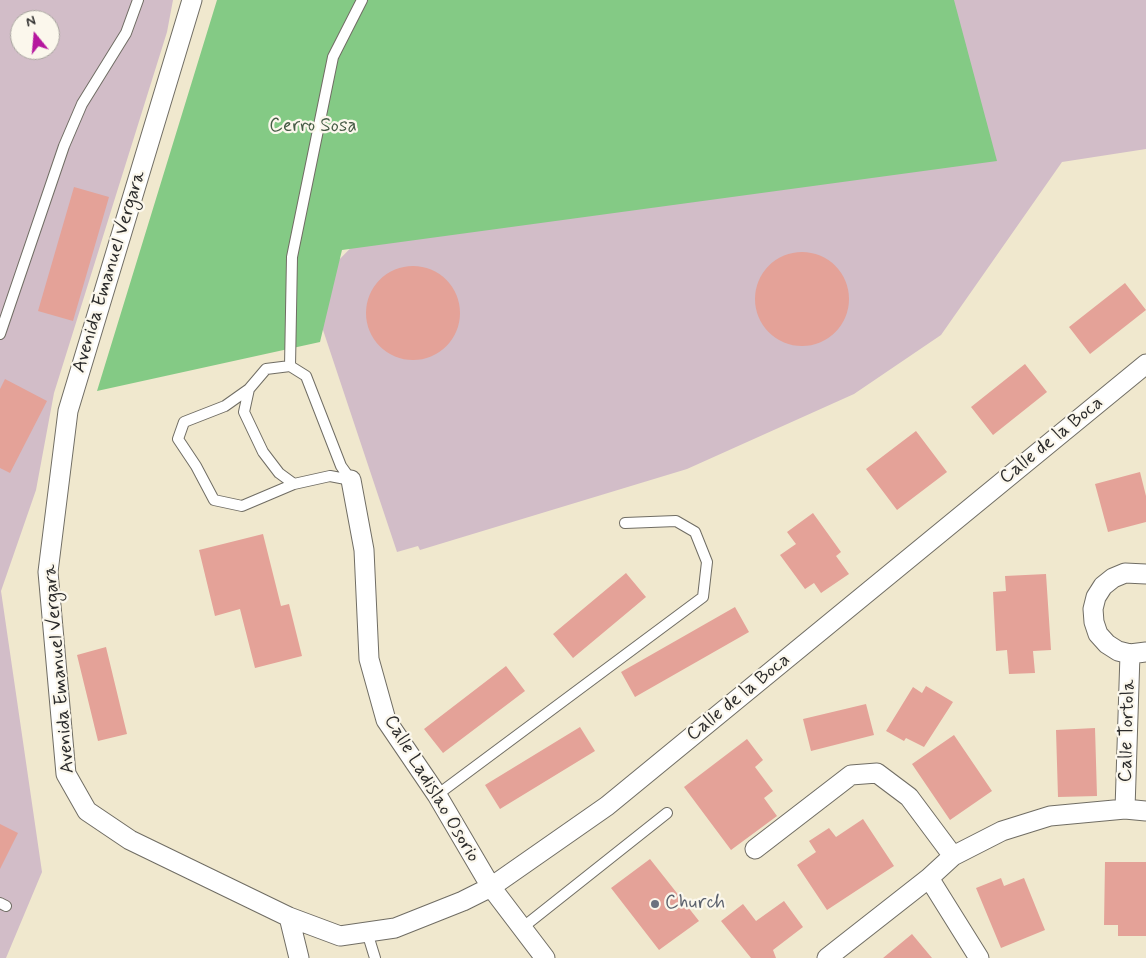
<!DOCTYPE html>
<html>
<head>
<meta charset="utf-8">
<style>
	body { margin:0 }
	#map { position:relative; width:1146px; height:958px; overflow:hidden; background:#f0e8ce; font-family:Mynerve,sans-serif }
	canvas { display:block }
	.north { position:absolute; left:10px; top:10px; width:50px; height:50px; box-sizing:border-box; background:#fbf7ec; border:1px solid #a8a59f; border-radius:50%; rotate:343deg; font-size:14px; font-weight:700; line-height:20px; text-align:center; color:#2b2b2b }
	.north::after { content:''; display:block; margin:auto; width:18px; height:22px; background:#b5179e; clip-path:polygon(50% 0,100% 100%,50% 72%,0 100%) }
</style>
</head>
<body>
<div id="map">
<canvas width="1146" height="958"></canvas>
<div class="north">N</div>
</div>
<script>
const ctx = document.querySelector('canvas').getContext('2d');
ctx.lineJoin = 'round';
function paint(path, color) { ctx.fillStyle = color; ctx.fill(path, 'evenodd'); }
const toPath = rows => new Path2D(rows.map(r => 'M' + r).join(''));
function strokePath(path, color, width, dash) { ctx.strokeStyle = color; ctx.lineWidth = width; ctx.lineCap = dash ? 'butt' : 'round'; ctx.setLineDash(dash || []); ctx.stroke(path); }
function write(font, color, halo, rows, align = 'center') {
  ctx.font = font + ' Mynerve,sans-serif'; ctx.lineWidth = 4.5; ctx.setLineDash([]); ctx.textBaseline = 'middle'; ctx.strokeStyle = halo; ctx.fillStyle = color; for (const [text, x, y, turn = 0] of rows) {
    ctx.save(); ctx.translate(x, y); ctx.rotate((+turn || 0) * Math.PI / 180); ctx.textAlign = isNaN(turn) ? turn : align; if (halo) ctx.strokeText(text, 0, 0); ctx.fillText(text, 0, 0); ctx.restore();
  }
}
paint(toPath([
	[0,0,173,0,167,32,54,393,36,490,1,591,42,872,6,958,0,958],
	[20,20,50,20,50,50,20,50],
	[935,0,1146,0,1146,149,1062,162,941,335,854,394,687,469,420,550,418,546,397,552,322,327,332,267,380,218]
]), '#d2bdc8');
paint(toPath([
	[217,0,954,0,997,161,342,250,320,342,97,391]
]), '#84ca85');
paint(toPath([
	[74,187,109,197,73,321,38,311],
	'755 299a47 47 0 1 1 94 0a47 47 0 1 1-94 0Z',
	'366 313a47 47 0 1 1 94 0a47 47 0 1 1-94 0Z',
	[1125,283,1146,310,1090,354,1069,327],
	[1025,364,1047,392,993,435,971,407],
	[5,379,47,401,10,473,0,468,0,389],
	[916,431,947,472,897,510,866,469],
	[1140,472,1146,496,1146,522,1108,532,1095,484],
	[813,513,841,552,836,556,849,574,821,593,814,583,805,589,780,555,796,544,787,532],
	[263,534,281,606,289,604,302,656,255,668,240,609,215,616,199,550],
	[626,573,646,597,573,658,553,634],
	[1046,574,1051,650,1033,651,1035,673,1009,674,1007,650,996,651,993,592,1006,591,1005,576],
	[735,607,749,632,635,697,621,672],
	[106,647,127,734,98,741,77,655],
	[506,666,525,691,443,753,424,729],
	[926,686,953,702,924,747,906,738,904,741,886,731,913,687,922,693],
	[866,704,874,735,811,751,803,719],
	[580,727,595,751,500,809,485,785],
	[1095,728,1097,796,1058,797,1056,730],
	[954,735,992,791,950,820,912,764],
	[747,739,763,760,755,767,773,791,764,798,777,816,731,850,684,787],
	[863,819,894,866,827,910,797,865,816,852,809,841,829,828,836,837],
	[0,824,18,833,0,869],
	[650,859,699,921,659,950,611,888],
	[1105,862,1146,862,1146,936,1118,936,1118,925,1104,925],
	[1001,878,1004,886,1024,878,1045,930,1001,948,976,888],
	[784,901,803,927,773,950,776,958,751,958,721,921,743,904,756,921],
	[912,934,932,958,883,958]
]), '#e4a298');
const lane = toPath([
	[0,334,64,146,82,104,126,33,138,0],
	[290,366,292,257,333,57,362,0],
	[290,366,306,376,341,466,351,480,330,476,294,484,279,473,263,452,244,412,249,389,266,369,290,366],
	[249,389,225,406,184,422,178,439,196,466,214,500,242,506,294,484],
	[437,795,703,597,707,562,695,532,676,521,625,523],
	[0,903,6,906],
	[522,928,667,813],
	[367,932,375,958]
]);
const street = toPath([
	[192,0,68,411,48,572,66,774,87,811,130,840,289,917,340,936,395,928,463,901,491,887,607,806,1146,364],
	[351,480,364,550,369,659,386,720,437,795,491,887,545,958],
	[1146,574,1125,573,1113,578,1103,586,1096,597,1093,609,1094,622,1098,634,1107,644,1118,651,1130,654,1146,652],
	[1125,809,1130,654],
	[755,849,851,775,877,773,909,797,953,856],
	[929,878,979,958],
	[289,917,299,958],
	[827,958,929,878,953,856,1002,831,1050,816,1125,809,1146,811]
]);
strokePath(lane, '#706d64', 12);
strokePath(street, '#706d64', 21);
strokePath(lane, '#fff', 10);
strokePath(street, '#fff', 19);
for (const [x, y, r, color] of [
	[655,904,5,"#6b7280"]
]) { const dot = new Path2D(); dot.arc(x, y, r, 0, 2 * Math.PI); ctx.fillStyle = color; ctx.fill(dot); strokePath(dot, '#fbf7ec', 2); }
write('19px', '#465b46', '#fbf7ec', [
	["Cerro Sosa",313,127]
]);
write('19px', '#2b2b2b', '#fbf7ec', [
	["Avenida Emanuel Vergara",110,272,-73],
	["Calle de la Boca",1052,441,-39],
	["Avenida Emanuel Vergara",60,669,-95],
	["Calle de la Boca",739,698,-39],
	["Calle Tortola",1128,731,-88],
	["Calle Ladislao Osorio",431,789,59]
]);
write('19px', '#5b616d', '#fbf7ec', [
	["Church",665,904]
], 'left');
</script>
</body>
</html>
